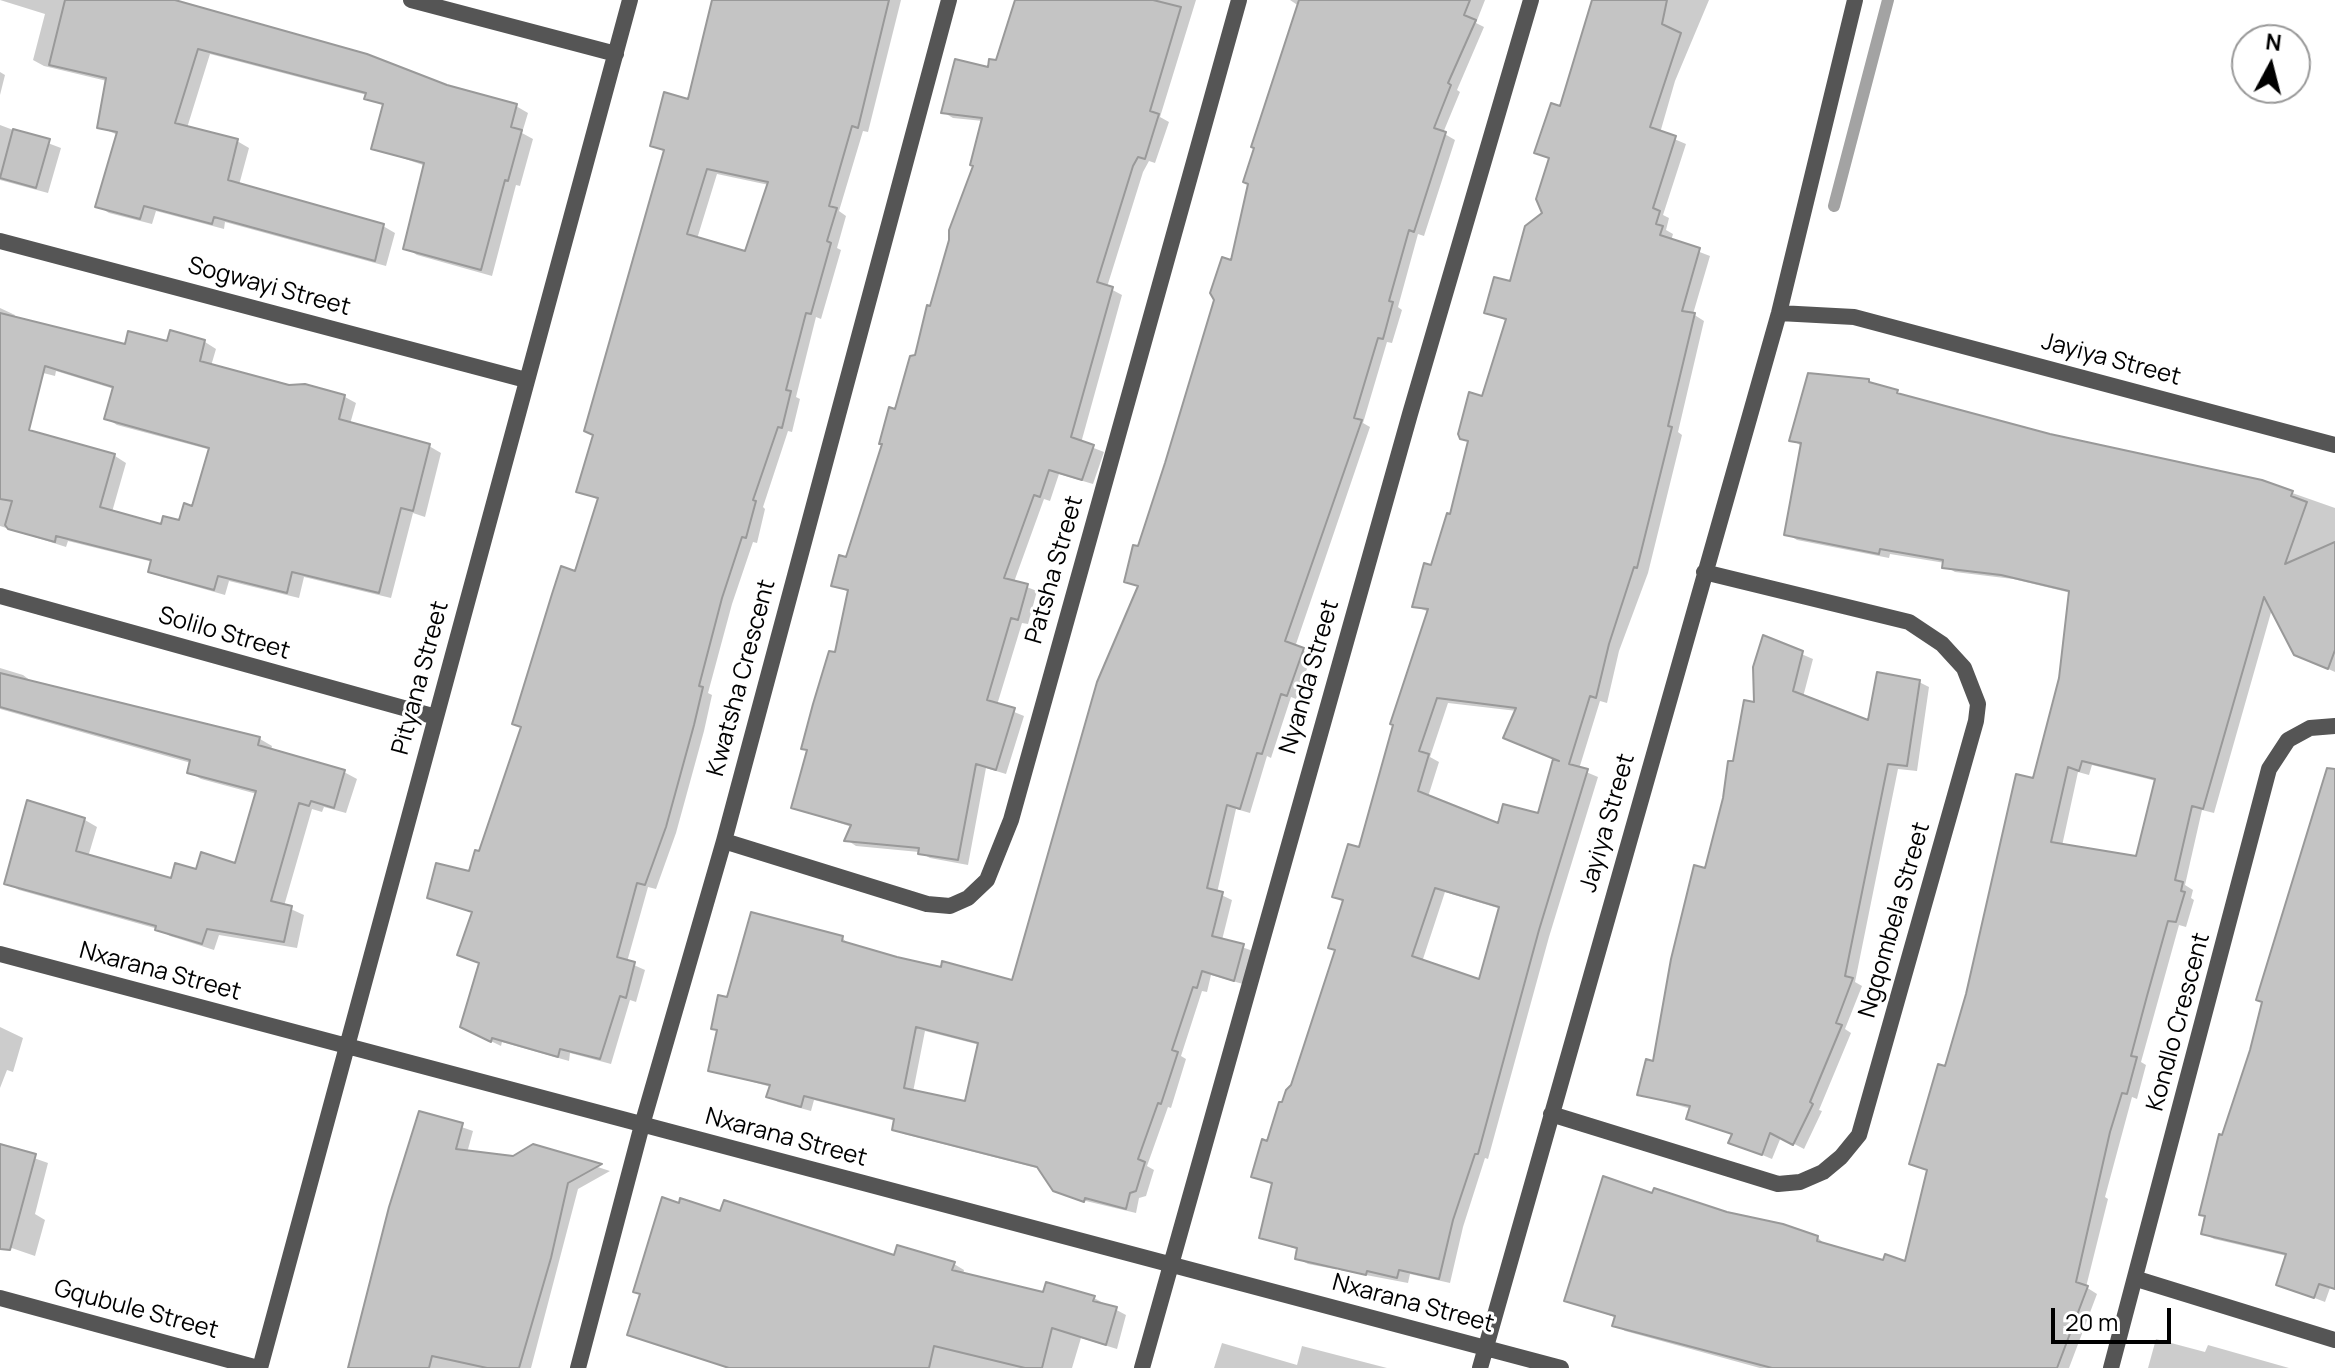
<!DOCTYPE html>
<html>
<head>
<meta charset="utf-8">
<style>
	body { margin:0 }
	#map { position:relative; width:2335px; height:1368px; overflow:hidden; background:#fff; font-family:Manrope,sans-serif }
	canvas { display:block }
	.north { position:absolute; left:2231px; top:24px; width:80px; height:80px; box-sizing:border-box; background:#fff; border:2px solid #999; border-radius:50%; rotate:7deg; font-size:22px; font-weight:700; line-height:32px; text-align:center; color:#000 }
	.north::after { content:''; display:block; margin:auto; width:28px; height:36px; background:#000; clip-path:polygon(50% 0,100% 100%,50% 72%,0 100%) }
	.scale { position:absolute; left:2051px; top:1308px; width:120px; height:36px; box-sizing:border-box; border:4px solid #000; border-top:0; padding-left:10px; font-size:24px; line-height:28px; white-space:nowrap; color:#000; -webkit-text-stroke:6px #fff; paint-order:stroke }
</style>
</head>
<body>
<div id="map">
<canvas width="2335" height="1368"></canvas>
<div class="north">N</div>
<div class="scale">20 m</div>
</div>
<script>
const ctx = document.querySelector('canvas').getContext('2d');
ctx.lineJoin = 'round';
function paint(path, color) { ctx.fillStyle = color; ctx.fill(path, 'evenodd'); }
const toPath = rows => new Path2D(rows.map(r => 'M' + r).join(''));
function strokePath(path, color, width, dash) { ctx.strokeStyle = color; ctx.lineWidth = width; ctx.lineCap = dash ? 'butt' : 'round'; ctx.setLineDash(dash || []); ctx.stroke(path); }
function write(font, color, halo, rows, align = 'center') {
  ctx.font = font + ' Manrope,sans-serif'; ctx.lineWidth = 6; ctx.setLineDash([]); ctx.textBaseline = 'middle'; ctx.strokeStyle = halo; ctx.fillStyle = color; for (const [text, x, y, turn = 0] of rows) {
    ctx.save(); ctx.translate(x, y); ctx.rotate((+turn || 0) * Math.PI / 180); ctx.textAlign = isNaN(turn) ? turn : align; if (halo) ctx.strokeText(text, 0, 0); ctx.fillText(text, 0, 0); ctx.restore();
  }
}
paint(toPath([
	[0,0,167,0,516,106,528,113,522,133,533,139,520,186,516,185,492,276,417,255,406,248,426,166,373,148,384,106,367,95,210,54,187,128,237,141,249,148,239,185,383,226,395,233,386,266,225,222,224,229,156,211,152,224,109,213,98,206,118,135,99,127,107,81,44,66,33,60,45,14],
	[714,0,901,0,868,132,863,131,839,211,846,216,837,248,841,250,821,319,816,317,796,397,800,399,792,432,788,431,763,507,765,509,757,543,753,542,732,604,708,693,712,695,704,731,676,833,656,889,648,887,627,962,645,970,636,1002,630,1000,611,1064,570,1053,569,1061,502,1042,501,1046,472,1032,481,964,459,954,474,913,429,897,471,874,480,854,576,574,599,500,579,491,595,436,633,256,666,152,652,146,689,101],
	[717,174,769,185,746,254,697,239],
	[1015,0,1196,0,1160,117,1169,122,1155,163,1149,161,1143,172,1107,287,1122,295,1081,443,1104,452,1093,484,1059,474,1050,501,1044,499,1014,582,1037,591,1028,624,1022,623,997,705,1024,716,1006,774,986,768,968,865,930,858,919,852,856,846,847,840,852,827,793,808,836,655,849,592,833,585,847,559,916,357,975,166,983,121,953,118,943,112,997,62],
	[1290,0,1485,0,1476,23,1484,27,1457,90,1460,92,1443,133,1455,140,1424,236,1418,234,1398,307,1402,310,1392,343,1387,342,1363,423,1370,427,1295,647,1312,655,1296,699,1291,697,1271,758,1267,756,1250,813,1236,809,1217,893,1232,900,1222,940,1253,951,1243,984,1211,975,1207,992,1202,991,1181,1056,1186,1059,1171,1108,1168,1107,1147,1166,1154,1170,1146,1196,1139,1198,1136,1213,1065,1196,1054,1190,1041,1169,904,1134,894,1129,896,1121,814,1100,811,1111,778,1102,769,1096,771,1087,710,1070,718,1031,713,1028,729,999,842,938,851,946,896,959,1014,983,1140,587,1127,581,1233,262,1299,6],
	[925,1031,980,1045,967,1104,913,1092],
	[1596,0,1709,0,1675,81,1660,133,1686,144,1663,215,1669,218,1666,230,1673,234,1671,241,1710,256,1693,314,1704,321,1678,432,1682,435,1648,573,1619,651,1607,703,1600,701,1579,769,1598,777,1549,937,1488,1159,1485,1158,1463,1227,1450,1283,1410,1274,1408,1283,1308,1264,1297,1258,1299,1250,1261,1237,1273,1185,1253,1176,1293,1087,1337,951,1344,902,1334,896,1360,849,1429,612,1414,606,1451,517,1470,442,1462,437,1483,398,1507,321,1486,312,1512,284,1545,214,1551,159,1536,152,1561,109],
	[1448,703,1517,711,1505,737,1555,759,1539,815,1499,826,1428,797,1439,762,1430,757],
	[1445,892,1501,909,1481,981,1422,962],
	[0,72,5,75,0,95],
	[0,125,61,148,48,193,0,180],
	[0,308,15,315,14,318,126,347,168,344,171,333,205,342,216,349,211,366,288,387,305,386,345,397,356,403,350,424,429,446,441,453,425,517,413,513,391,598,304,577,299,598,229,581,225,595,162,577,150,571,153,562,68,541,66,547,0,526,0,462,14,428,115,456,126,463,112,512,162,526,181,523,194,508,211,450,117,425,106,418,114,389,56,371,55,376,0,362],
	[1868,381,1908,398,2050,436,2261,482,2335,508,2335,672,2295,654,2272,609,2214,813,2202,810,2185,885,2193,890,2191,898,2194,900,2186,927,2179,925,2141,1062,2146,1065,2137,1099,2132,1097,2105,1197,2108,1199,2086,1287,2097,1294,2069,1368,1760,1368,1625,1331,1615,1325,1617,1318,1567,1300,1654,1196,1782,1226,1818,1238,1827,1246,1884,1263,1907,1263,1928,1171,1912,1164,1947,1068,2034,780,2061,678,2071,593,2013,579,1955,572,1945,566,1945,563,1890,554,1889,558,1797,540,1787,534,1803,447,1792,440],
	[2092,765,2156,781,2138,859,2062,846,2078,772,2089,775],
	[1764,638,1813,659,1803,697,1869,723,1919,682,1929,687,1917,771,1898,769,1855,982,1862,986,1845,1029,1851,1033,1819,1110,1822,1111,1804,1149,1781,1137,1772,1159,1731,1142,1734,1135,1688,1118,1691,1109,1639,1094,1655,1063,1734,764,1756,705],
	[0,668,23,675,35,684,260,739,272,746,271,750,344,772,357,779,346,813,324,807,322,812,312,809,284,906,304,915,297,948,219,935,214,950,170,936,158,929,19,890,6,883,85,820,97,827,88,857,172,880,236,865,257,794,201,779,189,772,191,763,0,709],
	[2335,799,2335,1290,2330,1288,2325,1302,2278,1284,2287,1256,2214,1239,2203,1233,2224,1137],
	[0,1027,23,1038,13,1072,7,1070,0,1088],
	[421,1113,473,1131,467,1153,514,1158,533,1146,610,1171,578,1189,531,1368,350,1368,360,1332,357,1330],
	[0,1146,48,1163,35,1214,45,1220,35,1256,0,1244],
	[721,1214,895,1258,954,1264,964,1270,963,1275,1044,1295,1094,1298,1126,1315,1117,1349,1081,1338,1072,1368,728,1368,630,1334],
	[2156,1339,2205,1352,2208,1345,2289,1368,2148,1368],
	[1222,1343,1297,1365,1302,1346,1387,1368,1214,1368]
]), '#0003');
strokePath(toPath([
	[1834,206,1888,0]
]), '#a3a3a3', 12);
const building = toPath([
	[65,0,175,0,367,54,447,85,517,104,511,127,522,130,508,181,505,180,481,270,403,249,424,163,371,149,383,104,364,99,366,93,198,49,175,123,238,139,228,180,384,224,375,261,214,217,212,224,144,206,140,219,95,207,117,132,97,128,106,78,49,65,65,0],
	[712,0,889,0,858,128,852,126,829,206,837,208,827,241,831,243,811,314,806,313,786,390,791,391,782,428,778,427,753,500,756,501,746,538,742,537,722,598,699,686,703,687,694,725,666,827,645,885,637,883,617,957,635,962,626,998,620,996,600,1059,560,1049,558,1057,492,1038,491,1042,460,1027,479,963,457,955,472,912,427,898,436,863,469,871,475,850,479,851,521,727,512,724,552,594,561,566,575,571,598,498,576,492,593,435,584,431,664,150,650,146,664,92,688,99,712,0],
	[707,169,768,182,745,251,687,234,707,169],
	[1015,0,1153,0,1181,7,1150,111,1159,114,1145,159,1138,157,1133,166,1097,282,1113,287,1071,437,1094,445,1082,480,1049,470,1040,497,1034,495,1004,578,1028,584,1018,620,1011,618,987,700,1015,708,996,770,976,764,958,860,918,854,919,848,844,841,851,825,791,808,807,750,801,749,813,704,829,651,835,652,848,590,831,586,839,555,846,557,882,444,879,444,889,407,895,409,910,356,915,355,927,305,930,306,949,240,949,230,973,166,970,165,982,118,941,113,955,59,988,67,989,59,996,60,1015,0],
	[1299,0,1470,0,1464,15,1476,20,1448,83,1451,85,1434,128,1446,132,1414,232,1409,230,1389,301,1393,302,1383,339,1378,338,1354,418,1362,420,1285,641,1304,648,1287,696,1281,694,1262,754,1257,753,1240,809,1227,805,1207,888,1223,892,1212,936,1244,944,1234,981,1202,971,1197,988,1193,987,1172,1050,1178,1052,1161,1104,1158,1103,1138,1159,1145,1162,1136,1191,1130,1193,1126,1209,1085,1198,1084,1202,1053,1191,1037,1167,892,1130,894,1119,804,1096,801,1107,766,1097,770,1085,708,1071,717,1030,711,1029,718,995,727,997,751,912,843,936,842,941,897,957,941,967,942,961,1012,980,1097,682,1138,586,1124,582,1133,545,1138,546,1165,463,1214,300,1210,293,1222,257,1231,260,1248,184,1243,182,1254,148,1251,147,1299,0],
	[916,1027,978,1043,965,1101,904,1088,916,1027],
	[1592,0,1667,0,1662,24,1681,33,1650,127,1676,136,1653,208,1660,211,1656,224,1663,226,1660,235,1700,248,1682,311,1695,313,1668,426,1672,427,1637,568,1634,567,1609,644,1596,698,1590,696,1569,764,1588,769,1539,930,1478,1154,1475,1154,1453,1220,1439,1279,1399,1270,1397,1278,1367,1271,1366,1275,1295,1259,1297,1248,1259,1238,1272,1183,1251,1177,1262,1139,1267,1141,1279,1102,1282,1102,1286,1090,1291,1085,1335,950,1328,948,1343,900,1332,897,1348,844,1359,847,1393,725,1390,724,1428,609,1412,607,1424,563,1431,565,1447,513,1450,514,1468,441,1460,439,1458,434,1469,392,1482,396,1506,319,1484,313,1494,277,1510,281,1525,226,1542,213,1536,199,1549,158,1534,153,1551,103,1560,106,1592,0],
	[1437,698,1516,708,1503,738,1559,761,1553,759,1538,813,1503,804,1498,823,1418,791,1429,754,1419,751,1437,698],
	[1435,888,1499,907,1479,979,1412,956,1435,888],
	[13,129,50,139,36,188,0,178,13,129],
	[0,313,125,344,128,331,167,341,170,330,205,340,200,361,289,385,305,384,345,395,339,419,430,444,413,511,401,508,379,593,292,572,287,593,218,576,214,590,148,572,151,560,56,536,55,542,8,529,5,525,12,501,0,499,0,313],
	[45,366,113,387,104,419,209,448,192,506,184,503,179,520,163,516,161,524,100,507,115,454,29,430,45,366],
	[1808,373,1869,379,1869,382,1898,390,1897,393,2050,434,2262,480,2293,491,2291,496,2307,502,2285,564,2335,542,2335,650,2328,669,2294,655,2264,597,2203,809,2192,806,2175,880,2183,882,2181,891,2185,892,2176,922,2168,921,2147,996,2131,1056,2137,1057,2127,1094,2122,1093,2110,1132,2076,1282,2088,1286,2057,1368,1772,1368,1612,1326,1615,1316,1564,1301,1603,1176,1652,1193,1654,1188,1727,1212,1783,1224,1818,1236,1817,1241,1883,1260,1885,1254,1905,1261,1927,1170,1909,1164,1938,1064,1945,1066,1966,994,2016,774,2033,778,2059,678,2069,591,2001,575,1942,568,1943,560,1880,549,1879,554,1784,535,1801,443,1789,441,1808,373],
	[2082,761,2155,779,2136,856,2051,842,2068,767,2079,771,2082,761],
	[1763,635,1803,651,1793,691,1868,720,1877,672,1920,680,1907,766,1888,764,1845,976,1853,978,1836,1023,1842,1025,1810,1102,1813,1104,1793,1145,1770,1133,1762,1155,1728,1143,1732,1134,1686,1119,1690,1106,1637,1095,1646,1059,1653,1061,1671,959,1694,865,1705,868,1723,798,1728,761,1733,761,1744,700,1754,702,1753,667,1763,635],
	[0,673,260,737,258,745,345,770,334,808,311,801,309,806,299,803,271,901,292,906,284,942,207,929,202,944,155,930,156,926,4,884,27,800,85,818,76,851,171,878,175,863,196,869,201,852,235,863,256,791,187,773,190,760,0,707,0,673],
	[2327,768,2335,769,2335,1289,2319,1284,2314,1298,2276,1285,2286,1254,2201,1234,2205,1216,2199,1215,2219,1134,2222,1135,2250,1050,2262,1002,2256,1000,2327,768],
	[419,1111,463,1123,456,1149,513,1156,533,1144,602,1164,568,1183,551,1258,519,1368,487,1368,432,1356,429,1368,348,1368,389,1207,419,1111],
	[0,1144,36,1154,10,1250,0,1249,0,1144],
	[662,1197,679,1203,680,1198,720,1211,724,1200,894,1255,897,1245,955,1262,952,1270,1043,1292,1046,1282,1095,1296,1093,1301,1117,1307,1106,1345,1052,1328,1042,1368,1025,1368,934,1346,929,1368,729,1368,627,1335,640,1294,633,1292,662,1197]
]);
paint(building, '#c4c4c4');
strokePath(building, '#999', 2);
strokePath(toPath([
	[411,0,616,54],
	[0,241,526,380],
	[1779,313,1854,317,2335,445],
	[0,596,436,717],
	[724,841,927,904,950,906,968,898,987,880,1011,820,1239,0],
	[0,954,1561,1368],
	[1551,1114,1778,1184,1800,1182,1823,1172,1841,1157,1859,1135,1976,721,1978,704,1964,668,1942,644,1909,622,1704,572],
	[2137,1279,2335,1340],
	[0,1298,258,1368],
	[260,1368,630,0],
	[578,1368,642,1125,724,841,949,0],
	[1142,1368,1410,414,1531,0],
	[1480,1368,1779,313,1855,0],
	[2111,1368,2269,769,2288,740,2310,728,2335,726]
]), '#555', 16);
write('24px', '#000', '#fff', [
	["Sogwayi Street",269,287,15],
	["Jayiya Street",2111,360,15],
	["Patsha Street",1055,570,-74],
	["Solilo Street",224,634,16],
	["Nyanda Street",1310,677,-74],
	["Pityana Street",421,678,-75],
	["Kwatsha Crescent",742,678,-75],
	["Jayiya Street",1608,823,-74],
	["Ngqombela Street",1895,920,-74],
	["Nxarana Street",160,972,15],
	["Kondlo Crescent",2179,1022,-75],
	["Nxarana Street",786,1138,15],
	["Nxarana Street",1413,1304,15],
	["Gqubule Street",136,1310,15]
]);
</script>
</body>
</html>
